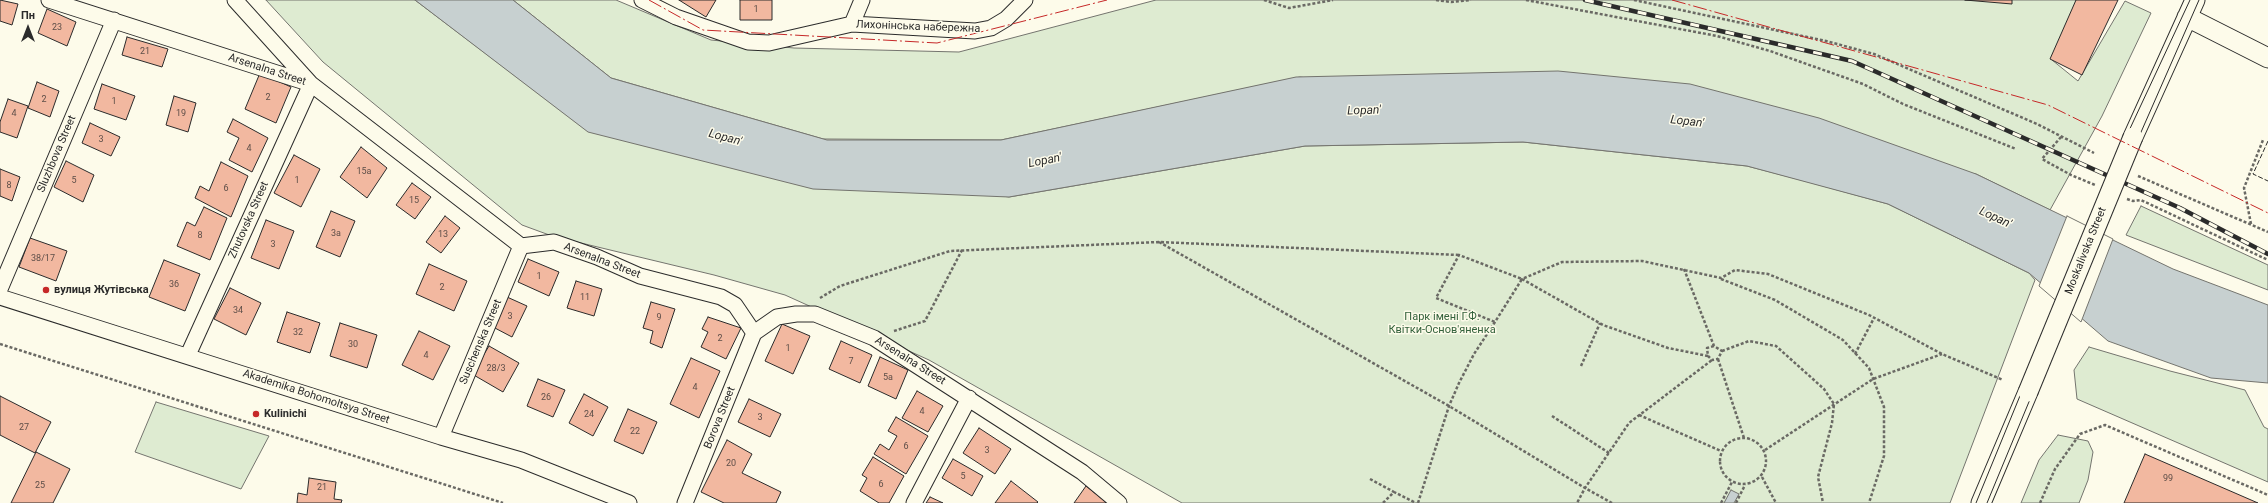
<!DOCTYPE html>
<html>
<head>
<meta charset="utf-8">
<style>
	body { margin:0 }
	#map { position:relative; width:2268px; height:503px; overflow:hidden; background:#fdfbea; font-family:Roboto,sans-serif }
	canvas { display:block }
	.north { position:absolute; left:8px; top:8px; width:40px; height:40px; -webkit-text-stroke:3px #fdfbea; paint-order:stroke; rotate:0deg; font-size:11px; font-weight:700; line-height:16px; text-align:center; color:#2b2b2b }
	.north::after { content:''; display:block; margin:auto; width:14px; height:18px; background:#2b2b2b; clip-path:polygon(50% 0,100% 100%,50% 72%,0 100%) }
</style>
</head>
<body>
<div id="map">
<canvas width="2268" height="503"></canvas>
<div class="north">Пн</div>
</div>
<script>
const ctx = document.querySelector('canvas').getContext('2d');
ctx.lineJoin = 'round';
function paint(path, color) { ctx.fillStyle = color; ctx.fill(path, 'evenodd'); }
const toPath = rows => new Path2D(rows.map(r => 'M' + r).join(''));
function strokePath(path, color, width, dash) { ctx.strokeStyle = color; ctx.lineWidth = width; ctx.lineCap = dash ? 'butt' : 'round'; ctx.setLineDash(dash || []); ctx.stroke(path); }
function write(font, color, halo, rows, align = 'center') {
  ctx.font = font + ' Roboto,sans-serif'; ctx.lineWidth = 3; ctx.setLineDash([]); ctx.textBaseline = 'middle'; ctx.strokeStyle = halo; ctx.fillStyle = color; for (const [text, x, y, turn = 0] of rows) {
    ctx.save(); ctx.translate(x, y); ctx.rotate((+turn || 0) * Math.PI / 180); ctx.textAlign = isNaN(turn) ? turn : align; if (halo) ctx.strokeText(text, 0, 0); ctx.fillText(text, 0, 0); ctx.restore();
  }
}
const green = toPath([
	[266,0,415,0,588,131,1009,197,1305,146,1523,142,1747,166,1805,181,1888,204,2029,273,2035,280,1950,503,1182,503,929,360,785,295,714,275,552,236,522,225,323,62,266,0],
	[513,0,616,0,711,40,794,48,959,52,1156,0,2078,0,2052,60,2078,81,2125,1,2151,13,2102,116,2050,210,1976,174,1300,77,1001,140,823,139,611,78,513,0],
	[2141,206,2268,265,2268,290,2126,235,2141,206],
	[2089,347,2170,371,2245,390,2264,427,2268,429,2268,482,2077,399,2074,370,2089,347],
	[156,402,269,436,241,489,135,452,156,402],
	[2058,435,2088,441,2093,452,2088,480,2079,503,2021,503,2039,460,2058,435]
]);
paint(green, '#deebd1');
strokePath(green, '#74746e', 1);
const water = toPath([
	[415,0,513,0,611,78,827,140,1001,140,1296,77,1558,71,1690,84,1819,118,1976,174,2173,269,2268,305,2268,383,2211,378,2108,341,2029,273,1888,204,1747,166,1523,142,1305,146,1009,197,813,189,588,132,415,0],
	[1731,490,1739,494,1734,503,1724,503,1731,490]
]);
paint(water, '#c7d0d0');
strokePath(water, '#74746e', 1);
const pier = toPath([
	[2067,216,2113,239,2081,322,2039,286,2067,216]
]);
paint(pier, '#fdfbea');
strokePath(pier, '#74746e', 1);
const building = toPath([
	[0,0,18,4,12,25,0,21,0,0],
	[679,0,716,0,706,17,679,0],
	[740,0,772,0,772,20,740,20,740,0],
	[1965,0,2012,0,2012,4,1965,0],
	[2076,0,2118,0,2082,75,2050,59,2076,0],
	[47,9,76,22,67,46,38,33,47,9],
	[127,37,168,49,162,67,122,55,127,37],
	[260,73,291,87,276,123,245,109,260,73],
	[37,82,59,91,50,117,28,108,37,82],
	[102,84,135,96,126,120,94,109,102,84],
	[174,96,196,103,188,132,166,125,174,96],
	[8,99,28,106,17,138,0,132,0,122,8,99],
	[233,119,268,138,252,172,229,160,239,138,227,132,233,119],
	[90,123,120,137,111,156,82,143,90,123],
	[361,147,387,168,367,198,340,177,361,147],
	[294,155,320,169,301,207,274,193,294,155],
	[66,161,94,175,83,202,54,187,66,161],
	[221,162,248,176,231,217,195,198,200,186,209,191,221,162],
	[0,169,20,177,12,201,0,196,0,169],
	[412,183,431,197,415,219,396,205,412,183],
	[204,207,227,218,210,260,177,246,187,222,195,226,204,207],
	[331,211,355,221,340,257,316,247,331,211],
	[445,216,460,228,441,253,426,242,445,216],
	[266,220,294,231,279,269,251,258,266,220],
	[30,238,67,251,56,281,19,267,30,238],
	[528,259,559,272,549,296,518,282,528,259],
	[164,260,200,274,185,311,149,297,164,260],
	[429,264,467,281,454,311,416,294,429,264],
	[576,281,602,289,594,316,567,308,576,281],
	[230,288,261,303,246,335,214,319,230,288],
	[507,297,527,306,512,337,493,327,507,297],
	[651,302,675,309,662,348,650,343,653,331,643,328,651,302],
	[287,312,320,323,310,353,277,342,287,312],
	[708,317,741,328,726,359,701,347,708,332,702,329,708,317],
	[340,323,377,335,367,368,330,356,340,323],
	[782,324,810,336,793,374,765,361,782,324],
	[419,331,450,346,433,380,402,365,419,331],
	[841,341,872,355,860,383,829,369,841,341],
	[489,346,519,363,503,392,472,374,489,346],
	[880,357,908,370,896,399,868,386,880,357],
	[691,358,720,371,699,418,670,404,691,358],
	[538,379,565,390,553,417,527,406,538,379],
	[917,391,943,406,928,432,902,418,917,391],
	[584,394,608,407,593,436,569,423,584,394],
	[0,396,51,422,35,453,0,435,0,396],
	[749,399,781,414,770,437,738,422,749,399],
	[628,409,657,422,643,454,614,441,628,409],
	[896,417,928,436,906,474,874,454,880,444,889,450,897,436,888,431,896,417],
	[979,428,1011,449,995,474,963,453,979,428],
	[727,440,752,454,742,473,781,492,776,503,724,503,701,492,727,440],
	[36,452,70,469,53,503,11,503,36,452],
	[2145,454,2258,503,2124,503,2145,454],
	[873,457,904,476,889,503,879,503,860,491,867,478,862,475,873,457],
	[953,459,983,476,972,496,942,478,953,459],
	[309,478,336,482,334,499,342,500,341,503,297,503,298,493,307,495,309,478],
	[1011,481,1038,502,1037,503,995,503,1011,481],
	[1086,486,1106,502,1105,503,1074,503,1086,486],
	[930,497,943,503,926,503,930,497]
]);
paint(building, '#f2b8a0');
strokePath(building, '#2b2b2b', 1);
const minor = toPath([
	[49,0,311,84,521,246,554,242,597,257,640,276,721,297,735,305,754,333,777,317,796,314,815,314,874,338,1082,472,1119,503],
	[642,0,676,17,748,42,769,43,852,24,975,31,991,28,1006,19,1025,0],
	[852,24,862,0],
	[0,289,114,20],
	[0,297,441,437,521,460,629,503],
	[188,355,311,84,235,0],
	[441,437,521,246],
	[685,503,754,333],
	[914,503,969,398]
]);
const tertiary = toPath([
	[2187,17,2268,58],
	[2133,137,2195,0],
	[1981,503,2028,392]
]);
strokePath(minor, '#2b2b2b', 17);
strokePath(tertiary, '#2b2b2b', 21);
strokePath(toPath([
	[1264,0,1289,8,1333,0],
	[1436,0,1451,2,1471,0],
	[1526,0,1717,36,1770,51,1863,84,1903,104,2016,149],
	[1634,0,1826,41,1874,54,2037,124,2094,153],
	[2061,137,2042,159,2071,175,2095,185],
	[2138,176,2268,232],
	[2127,199,2133,201,2141,200,2268,260],
	[2251,224,2244,188,2263,140],
	[1159,242,1449,406,1585,488,1577,503],
	[1684,269,1714,346,1722,351,1718,359,1712,360,1708,356,1707,348,1714,346],
	[1721,279,1775,300,1843,340,1869,368,1884,407,1884,456,1869,503],
	[820,298,840,286,950,251,1159,242,1459,255],
	[894,331,925,321,962,250],
	[0,344,503,503],
	[1722,351,1749,341,1776,346,1824,389,1834,404,1832,423,1818,477,1823,503],
	[1855,354,1874,318],
	[1708,356,1668,348,1603,325,1522,279,1562,262,1642,261,1721,278,1735,270,1768,274,1869,315,1942,354,2003,380],
	[1718,359,1744,438],
	[1581,366,1600,323],
	[1639,415,1721,451],
	[1552,416,1609,453],
	'1720 461a23 23 0 1 1 46 0a23 23 0 1 1-46 0Z',
	[1765,450,1873,379,1942,354],
	[1762,477,1776,503],
	[1370,479,1394,492],
	[1383,503,1394,492,1416,503],
	[1418,503,1449,406,1459,383,1474,354,1495,322,1522,279,1459,255,1436,298,1495,322],
	[1612,503,1585,488,1629,423,1712,360],
	[1721,503,1732,482],
	[1736,503,1745,485],
	[2040,503,2055,469,2080,434,2105,425,2268,495]
]), '#6a6964', 2.5, [3, 2]);
strokePath(minor, '#fdfbea', 15);
strokePath(tertiary, '#fdfbea', 19);
strokePath(toPath([
	[1976,503,2127,135,2190,0],
	[1987,503,2138,139,2199,0]
]), '#2b2b2b', 1);
const rail = toPath([
	[1585,0,1852,61,2180,208,2268,254]
]);
strokePath(rail, '#2b2b2b', 4.5);
strokePath(rail, '#fdfbea', 3, [9]);
const tertiaryBridge = toPath([
	[2028,392,2133,137]
]);
strokePath(tertiaryBridge, '#2b2b2b', 21, []);
strokePath(tertiaryBridge, '#fdfbea', 19);
strokePath(toPath([
	[2268,141,2253,174,2268,181]
]), '#2b2b2b', 1, [5, 2]);
strokePath(toPath([
	[649,0,703,30,937,43,1107,0],
	[1672,0,2048,105,2268,213]
]), '#c62828', 1, [14, 3, 2, 3]);
for (const [x, y, r, color] of [
	[46,290,4,"#c62828"],
	[256,414,4,"#c62828"]
]) { const dot = new Path2D(); dot.arc(x, y, r, 0, 2 * Math.PI); ctx.fillStyle = color; ctx.fill(dot); strokePath(dot, '#fdfbea', 1.5); }
write('9px', '#5d4e48', null, [
	["1",756,10],
	["23",57,28],
	["21",145,52],
	["2",268,98],
	["2",44,100],
	["1",114,102],
	["4",14,114],
	["19",181,114],
	["3",101,140],
	["4",249,149],
	["15а",364,172],
	["5",74,181],
	["1",297,181],
	["8",9,186],
	["6",226,189],
	["15",414,201],
	["3а",336,234],
	["13",443,235],
	["8",200,236],
	["3",273,245],
	["38/17",43,259],
	["1",539,277],
	["36",174,285],
	["2",442,288],
	["11",585,298],
	["34",238,311],
	["3",510,317],
	["9",659,318],
	["32",298,333],
	["2",720,339],
	["30",353,345],
	["1",788,349],
	["4",426,356],
	["7",851,362],
	["28/3",496,369],
	["5а",888,378],
	["4",695,388],
	["26",546,398],
	["4",922,412],
	["24",589,415],
	["3",760,418],
	["27",24,428],
	["22",635,432],
	["6",906,447],
	["3",987,451],
	["20",731,464],
	["5",963,477],
	["99",2168,479],
	["6",881,485],
	["25",40,486],
	["21",322,488]
]);
write('11px', '#2b2b2b', '#fdfbea', [
	["Лихонінська набережна",918,27,2],
	["Arsenalna Street",267,70,18],
	["Sluzhbova Street",57,154,-67],
	["Zhutovska Street",249,220,-66],
	["Moskalivska Street",2086,251,-68],
	["Arsenalna Street",602,261,21],
	["Suschenska Street",481,342,-67],
	["Arsenalna Street",910,361,32],
	["Akademika Bohomoltsya Street",316,397,18],
	["Borova Street",720,418,-68]
]);
write('bold 11px', '#2b2b2b', '#fdfbea', [
	["вулиця Жутівська",54,290],
	["Kulinichi",264,414]
], 'left');
write('11px', '#34623c', '#fdfbea', [
	["Парк імені Г.Ф.",1442,317],
	["Квітки-Основ'яненка",1442,330]
]);
write('italic 12px', '#2b2b2b', '#fdfbea', [
	["Lopan'",1364,111,-2],
	["Lopan'",1687,122,7],
	["Lopan'",725,138,15],
	["Lopan'",1045,161,-11],
	["Lopan'",1995,218,25]
]);
</script>
</body>
</html>
